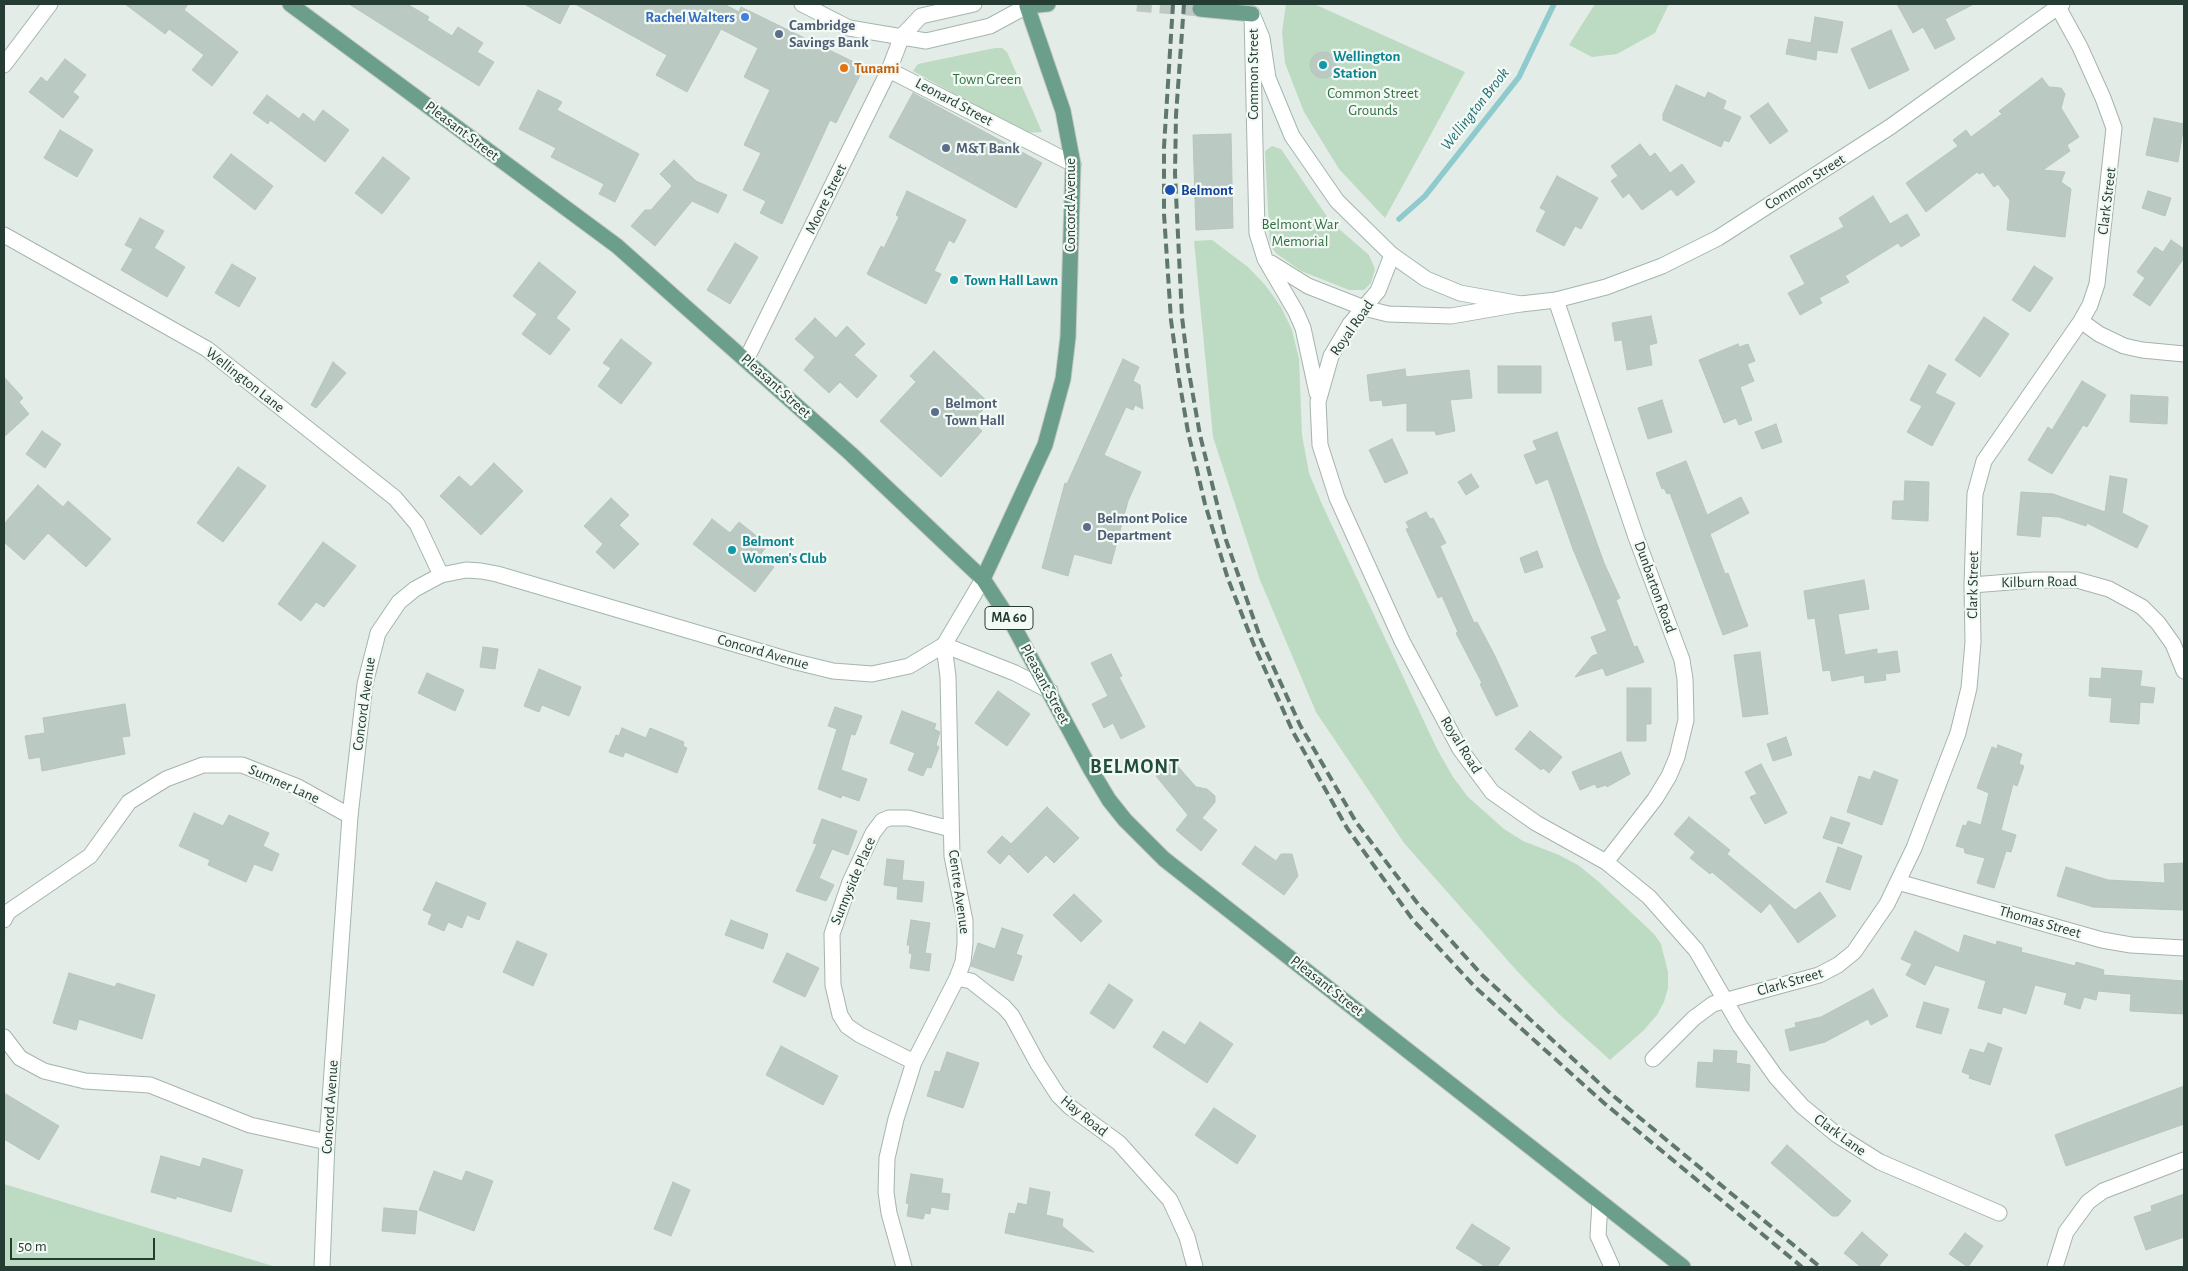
<!DOCTYPE html>
<html>
<head>
<meta charset="utf-8">
<style>
	body { margin:0 }
	#map { position:relative; width:2188px; height:1271px; overflow:hidden; background:#e3ece7; font-family:"Alegreya Sans",sans-serif }
	canvas { display:block }
	.frame { position:absolute; inset:0; border:5px solid #243c33; pointer-events:none }
	.scale { position:absolute; left:10px; top:1238px; width:145px; height:22px; box-sizing:border-box; border:2px solid #243c33; border-top:0; padding-left:6px; font-size:15px; line-height:18px; white-space:nowrap; color:#243c33; -webkit-text-stroke:4px #f3f9f5; paint-order:stroke }
</style>
</head>
<body>
<div id="map">
<canvas width="2188" height="1271"></canvas>
<div class="frame"></div>
<div class="scale">50 m</div>
</div>
<script>
const ctx = document.querySelector('canvas').getContext('2d');
ctx.lineJoin = 'round';
function paint(path, color) { ctx.fillStyle = color; ctx.fill(path, 'evenodd'); }
const toPath = rows => new Path2D(rows.map(r => 'M' + r).join(''));
function strokePath(path, color, width, dash) { ctx.strokeStyle = color; ctx.lineWidth = width; ctx.lineCap = dash ? 'butt' : 'round'; ctx.setLineDash(dash || []); ctx.stroke(path); }
function write(font, color, halo, rows, align = 'center') {
  ctx.font = font + ' "Alegreya Sans",sans-serif'; ctx.lineWidth = 4.5; ctx.setLineDash([]); ctx.textBaseline = 'middle'; ctx.strokeStyle = halo; ctx.fillStyle = color; for (const [text, x, y, turn = 0] of rows) {
    ctx.save(); ctx.translate(x, y); ctx.rotate((+turn || 0) * Math.PI / 180); ctx.textAlign = isNaN(turn) ? turn : align; if (halo) ctx.strokeText(text, 0, 0); ctx.fillText(text, 0, 0); ctx.restore();
  }
}
paint(toPath([
	[1286,4,1314,4,1465,72,1385,218,1339,169,1304,112,1285,63,1282,32],
	[1595,4,1669,4,1655,33,1617,54,1592,57,1569,45],
	[995,48,1002,48,1007,52,1042,132,1025,133,913,71,918,64],
	[1272,146,1281,149,1330,221,1369,255,1375,269,1371,283,1364,290,1349,290,1301,271,1277,254,1270,246,1265,151],
	[1212,240,1248,267,1266,286,1281,307,1292,330,1299,359,1302,435,1309,473,1321,502,1437,749,1453,777,1468,797,1504,829,1523,841,1559,855,1578,865,1599,882,1654,934,1661,944,1668,972,1668,988,1664,1002,1657,1015,1643,1031,1610,1060,1559,1014,1517,971,1404,843,1316,712,1260,580,1213,437,1194,241],
	[4,1184,276,1267,4,1267]
]), '#bddbc2');
strokePath(toPath([
	[1399,219,1425,196,1519,77,1554,4]
]), '#8fcacd', 5.5);
const building = toPath([
	[125,4,188,4,184,10,238,52,212,86,192,70,204,55,169,29,165,34,125,4],
	[349,4,407,4,429,17,427,20,452,36,458,27,483,43,477,52,494,62,479,86,349,4],
	[524,4,570,4,560,24,524,4],
	[575,4,724,4,739,12,741,7,864,67,836,123,830,120,782,224,760,213,766,201,743,190,761,153,744,145,770,90,744,77,758,48,721,29,687,92,656,75,667,55,575,4],
	[1897,4,1974,4,1945,19,1955,39,1935,49,1923,27,1913,33,1897,4],
	[1815,17,1843,22,1837,53,1817,50,1816,60,1786,54,1789,39,1811,43,1815,17],
	[1891,30,1909,70,1869,89,1851,49,1891,30],
	'1310 65a13 13 0 1 1 26 0a13 13 0 1 1-26 0Z',
	[65,59,86,75,73,92,79,97,63,118,29,92,41,77,47,82,65,59],
	[2042,78,2049,87,2061,88,2065,94,2061,108,2079,137,2067,145,2070,151,2043,170,2065,172,2061,182,2071,189,2065,237,2007,230,2010,200,1998,184,1994,187,1983,172,1979,174,1977,172,1926,212,1906,183,1958,146,1953,140,1966,130,1971,137,2002,114,1999,111,2042,78],
	[1676,85,1705,98,1708,92,1726,101,1723,109,1741,117,1729,142,1724,140,1721,147,1663,120,1663,114,1676,85],
	[538,90,562,102,557,110,639,154,615,202,599,194,604,184,551,157,556,148,519,129,538,90],
	[913,93,1042,163,1016,208,889,137,913,93],
	[267,95,299,119,303,113,314,122,323,110,349,130,325,162,270,120,268,124,253,113,267,95],
	[1768,103,1788,131,1770,144,1750,116,1768,103],
	[2154,118,2184,124,2178,162,2146,155,2154,118],
	[60,130,93,150,77,177,44,158,60,130],
	[1231,134,1233,228,1196,230,1193,135,1231,134],
	[1640,144,1650,157,1655,153,1670,173,1682,164,1695,182,1677,196,1671,189,1642,210,1629,193,1623,198,1611,181,1618,176,1611,166,1640,144],
	[231,154,273,186,255,210,213,177,231,154],
	[383,157,410,178,382,214,355,193,383,157],
	[674,160,696,181,727,195,718,213,692,201,655,246,631,226,645,210,651,210,672,186,660,174,674,160],
	[1557,176,1598,198,1581,229,1575,226,1564,246,1536,231,1546,211,1540,208,1557,176],
	[907,191,966,220,954,243,949,240,934,271,941,274,926,304,867,274,881,246,884,248,899,217,896,215,907,191],
	[2148,191,2171,198,2165,216,2142,208,2148,191],
	[1873,196,1890,224,1907,214,1920,235,1901,247,1898,243,1845,276,1849,282,1819,298,1822,303,1800,315,1788,293,1805,284,1790,256,1844,227,1839,218,1873,196],
	[140,218,164,231,154,248,185,267,167,297,121,270,133,249,125,245,140,218],
	[2171,240,2184,249,2184,258,2150,306,2133,295,2145,278,2137,272,2155,247,2163,252,2171,240],
	[735,243,758,257,730,304,707,290,735,243],
	[539,262,576,292,556,318,570,329,550,355,522,334,537,314,513,296,539,262],
	[232,264,256,278,239,307,215,293,232,264],
	[2034,266,2053,278,2030,312,2012,300,2034,266],
	[1651,316,1657,343,1649,345,1652,365,1627,370,1622,340,1615,341,1612,323,1651,316],
	[1984,317,2009,334,1980,377,1955,360,1984,317],
	[815,318,836,338,847,326,865,344,854,355,877,376,857,398,840,382,829,393,804,370,815,357,795,339,815,318],
	[621,339,652,363,621,404,598,386,611,368,603,363,621,339],
	[1738,344,1739,347,1748,344,1755,361,1747,364,1754,381,1740,387,1752,420,1739,425,1736,418,1724,423,1699,360,1738,344],
	[934,351,989,403,972,422,982,431,941,477,880,421,916,382,910,376,934,351],
	[1123,359,1139,367,1133,381,1140,385,1143,409,1135,405,1133,410,1126,407,1104,455,1141,472,1128,501,1111,564,1074,554,1068,576,1042,568,1065,483,1067,484,1123,359],
	[333,362,346,373,316,408,311,405,333,362],
	[1929,365,1946,374,1935,393,1955,403,1932,446,1907,432,1922,406,1910,400,1929,365],
	[1498,366,1541,366,1541,393,1498,393,1498,366],
	[1405,369,1406,377,1469,370,1472,398,1450,400,1455,431,1436,435,1435,431,1407,431,1407,403,1383,406,1382,400,1370,401,1367,375,1405,369],
	[4,377,23,398,19,402,29,414,4,437,4,377],
	[2082,381,2106,395,2087,427,2083,425,2052,474,2028,460,2048,427,2052,430,2082,381],
	[2131,395,2168,397,2167,424,2130,422,2131,395],
	[1662,400,1672,432,1648,439,1638,408,1662,400],
	[1776,424,1782,442,1762,449,1755,432,1776,424],
	[42,431,61,444,45,468,26,454,42,431],
	[1557,432,1604,563,1620,598,1616,600,1634,647,1637,646,1644,662,1606,676,1603,668,1575,677,1592,656,1598,654,1591,637,1607,631,1573,549,1548,479,1536,484,1524,455,1537,450,1533,441,1557,432],
	[1392,439,1408,473,1385,483,1369,450,1392,439],
	[1686,461,1707,515,1741,497,1749,513,1710,534,1725,574,1728,573,1748,626,1723,635,1670,493,1667,494,1664,488,1662,489,1656,473,1686,461],
	[494,463,523,491,481,535,440,496,459,476,471,487,494,463],
	[238,467,266,486,223,542,197,523,238,467],
	[1471,474,1479,487,1466,495,1458,482,1471,474],
	[2110,476,2127,479,2122,513,2148,526,2137,548,2087,523,2086,526,2059,517,2042,516,2040,537,2017,535,2021,492,2053,494,2105,512,2110,476],
	[1905,481,1929,482,1928,521,1892,519,1893,501,1904,501,1905,481],
	[38,485,63,507,68,501,111,539,86,567,48,533,24,560,4,542,4,524,38,485],
	[611,498,629,515,619,525,639,544,614,569,596,552,603,544,584,526,611,498],
	[1426,512,1430,519,1433,518,1446,543,1440,546,1474,623,1477,622,1494,654,1518,706,1496,716,1480,684,1482,683,1456,633,1458,632,1442,596,1438,598,1406,529,1409,528,1406,522,1426,512],
	[712,519,730,533,739,522,768,545,759,556,774,567,755,592,693,544,712,519],
	[323,542,356,566,324,607,316,602,301,621,278,604,323,542],
	[1537,551,1543,567,1525,573,1520,558,1537,551],
	[1864,580,1869,609,1838,614,1845,655,1877,649,1877,654,1897,651,1900,672,1885,674,1886,680,1865,683,1864,675,1832,681,1830,670,1823,671,1815,618,1808,619,1804,591,1864,580],
	[483,647,498,649,495,669,480,667,483,647],
	[1760,652,1768,714,1743,717,1734,655,1760,652],
	[1111,654,1122,676,1119,677,1145,727,1121,739,1113,723,1104,728,1092,704,1108,696,1091,663,1111,654],
	[2102,668,2142,671,2140,686,2155,688,2153,703,2140,702,2139,724,2110,722,2112,698,2089,696,2090,678,2101,679,2102,668],
	[539,669,581,687,569,716,542,705,539,712,524,706,539,669],
	[427,673,464,690,455,711,418,693,427,673],
	[1627,688,1651,688,1651,724,1646,724,1646,741,1627,741,1627,688],
	[998,691,1030,714,1007,746,975,723,998,691],
	[125,704,130,736,122,737,125,754,42,771,40,757,29,759,25,736,45,733,43,718,125,704],
	[835,707,862,716,855,735,851,734,841,770,867,779,859,801,842,795,841,798,818,789,837,729,828,726,835,707],
	[902,711,936,724,934,729,940,732,936,745,939,747,931,768,927,767,923,776,908,770,915,753,890,743,902,711],
	[622,728,646,738,650,728,684,742,683,746,687,748,677,773,625,752,623,757,609,752,616,735,619,736,622,728],
	[1530,731,1562,757,1549,773,1543,768,1541,770,1515,749,1530,731],
	[1786,737,1792,755,1773,761,1767,744,1786,737],
	[1998,745,2022,754,2019,764,2024,766,2017,786,2013,784,2001,830,2016,835,2011,852,2006,851,1994,888,1977,883,1985,858,1965,853,1964,848,1956,846,1963,825,1966,826,1968,821,1981,825,1989,793,1977,788,1992,747,1997,749,1998,745],
	[1621,752,1630,774,1607,787,1606,785,1597,788,1595,784,1580,790,1572,772,1621,752],
	[1173,761,1196,787,1207,789,1215,796,1215,802,1202,818,1217,830,1201,851,1176,830,1188,815,1156,776,1173,761],
	[1761,764,1787,813,1765,824,1750,797,1757,794,1745,772,1761,764],
	[1874,771,1898,780,1882,825,1847,812,1859,776,1870,780,1874,771],
	[1047,807,1079,838,1054,863,1046,855,1028,873,1009,854,1000,864,987,852,1002,836,1011,844,1047,807],
	[194,813,223,826,229,815,269,833,263,846,279,854,272,871,254,864,246,882,208,865,210,860,179,846,194,813],
	[1689,817,1730,850,1727,854,1795,910,1820,892,1836,916,1798,943,1770,903,1761,913,1712,872,1710,874,1690,858,1695,852,1674,834,1689,817],
	[1831,817,1850,823,1842,844,1823,838,1831,817],
	[822,819,857,831,848,855,832,849,819,878,834,885,826,901,796,891,817,844,813,843,822,819],
	[1255,846,1276,861,1281,854,1292,854,1298,876,1284,895,1242,864,1255,846],
	[1838,847,1862,856,1850,890,1826,882,1838,847],
	[887,859,904,861,902,880,924,882,922,902,897,899,898,887,884,885,887,859],
	[2184,863,2184,910,2093,907,2057,896,2066,867,2108,880,2165,883,2164,864,2184,863],
	[436,882,486,903,479,920,467,915,462,928,448,922,444,931,428,924,432,914,423,910,436,882],
	[1074,894,1102,921,1081,942,1053,915,1074,894],
	[731,920,768,934,763,949,725,935,731,920],
	[911,920,930,923,925,953,931,954,929,971,910,968,912,954,909,953,910,945,907,945,911,920],
	[1002,928,1023,935,1016,954,1022,956,1013,981,971,966,978,943,995,949,1002,928],
	[1915,931,1959,953,1964,935,1996,945,1997,941,2022,948,2021,952,2075,966,2076,962,2104,970,2103,975,2184,981,2184,1014,2130,1011,2131,994,2098,991,2096,1000,2084,997,2080,1009,2064,1004,2067,993,2035,985,2026,1014,2003,1007,2001,1014,1978,1008,1986,981,1935,965,1925,985,1906,975,1912,964,1901,959,1915,931],
	[517,941,547,954,533,986,503,972,517,941],
	[787,953,819,968,805,997,773,982,787,953],
	[69,973,115,987,117,983,155,995,142,1039,79,1019,76,1030,53,1023,69,973],
	[1109,984,1133,1000,1114,1029,1090,1013,1109,984],
	[1873,989,1888,1016,1871,1025,1868,1019,1825,1042,1790,1051,1785,1030,1796,1027,1795,1023,1821,1017,1873,989],
	[1924,1002,1949,1009,1941,1034,1916,1027,1924,1002],
	[1200,1022,1233,1044,1207,1083,1153,1047,1163,1031,1185,1045,1200,1022],
	[1988,1043,2002,1048,1990,1085,1969,1078,1970,1075,1962,1072,1970,1049,1984,1053,1988,1043],
	[781,1046,838,1076,823,1105,766,1075,781,1046],
	[1714,1050,1737,1051,1736,1063,1750,1065,1749,1091,1696,1087,1698,1062,1713,1063,1714,1050],
	[947,1052,979,1063,963,1108,927,1096,935,1071,940,1072,947,1052],
	[2184,1086,2184,1124,2066,1166,2055,1135,2184,1086],
	[4,1093,59,1126,39,1160,4,1139,4,1093],
	[1214,1108,1256,1136,1237,1164,1195,1135,1214,1108],
	[1787,1145,1851,1201,1838,1216,1832,1216,1771,1163,1787,1145],
	[161,1156,200,1167,203,1158,243,1170,231,1212,176,1196,176,1199,151,1192,161,1156],
	[434,1171,462,1181,466,1171,493,1181,474,1231,419,1210,434,1171],
	[911,1174,943,1179,941,1193,950,1194,948,1210,931,1207,930,1214,925,1213,923,1219,907,1216,909,1204,906,1203,911,1174],
	[673,1182,690,1190,671,1236,654,1229,673,1182],
	[1030,1188,1050,1192,1046,1215,1063,1219,1062,1226,1094,1252,1005,1233,1009,1213,1015,1214,1018,1203,1027,1205,1030,1188],
	[2184,1194,2184,1237,2146,1250,2134,1217,2152,1211,2151,1206,2184,1194],
	[384,1208,417,1211,415,1234,382,1231,384,1208],
	[1472,1224,1510,1248,1497,1267,1486,1267,1456,1248,1472,1224],
	[1862,1232,1888,1255,1878,1267,1861,1267,1844,1253,1862,1232],
	[1965,1233,1983,1246,1968,1267,1949,1254,1965,1233]
]);
paint(building, '#bbc9c3');
strokePath(building, '#b6c5bd', 1);
strokePath(toPath([
	[1137,4,1200,9]
]), '#bdc9c3', 15, [15, 8]);
const minor = toPath([
	[1252,14,1257,233,1265,259,1296,312,1303,328,1317,393],
	[4,65,50,4],
	[889,70,1073,164],
	[4,235,207,349,395,498,417,524,441,575],
	[1392,255,1378,291,1350,324,1331,356,1318,402,1320,445,1337,498,1402,641,1460,749,1492,792,1536,823,1606,862,1649,897,1696,950,1740,1026,1776,1077,1802,1106,1837,1135,1880,1162,1999,1213],
	[1271,263,1308,286,1364,308,1388,314,1451,316,1520,304],
	[1556,300,1636,537,1682,660,1685,679,1686,720,1677,757,1669,776,1655,799,1606,862],
	[2081,321,2099,334,2124,346,2142,350,2184,354],
	[746,360,889,70,902,36],
	[1972,585,2035,580,2077,580,2109,589,2142,607,2158,623,2173,644,2184,671],
	[1898,882,2102,940,2131,945,2184,948],
	[4,920,8,912,90,856,129,802,166,779,203,765,242,765,298,787,350,816],
	[957,978,971,981,1004,1007,1012,1016,1038,1064,1058,1095,1070,1107,1119,1143,1170,1200,1187,1237,1195,1267],
	[4,1037,20,1058,44,1071,85,1081,150,1085,250,1125,327,1142],
	[1653,1059,1694,1018,1713,1004,1819,975,1838,965,1854,952,1887,904,1914,848,1935,793,1958,733,1969,688,1973,642,1972,585,1975,494,1984,461,2081,321,2090,305,2097,284,2114,128,2103,98,2080,47,2058,7],
	[914,1062,860,1035,847,1026,840,1015,833,985,832,934,850,882,873,833,882,821,889,818,908,818,951,829],
	[1600,1202,1598,1236,1612,1267],
	[904,1267,889,1213,886,1192,887,1158,896,1119,914,1062,957,978,963,962,965,944,965,921,952,856,948,677,944,645],
	[2055,1267,2066,1232,2088,1202,2103,1191,2184,1160]
]);
const secondary = toPath([
	[802,4,849,28,926,41,990,26,1027,6],
	[1252,14,1262,38,1268,78,1292,136,1337,201,1392,255,1426,279,1460,293,1521,304,1556,300,1606,287,1662,266,1718,238,1890,127,2062,4],
	[902,36,921,16,974,4],
	[944,645,1015,673,1050,691],
	[322,1267,327,1142,350,816,365,684,378,633,399,602,415,589,441,575,466,570,481,571,497,574,796,662,833,671,872,674,909,666,944,645,983,579]
]);
const primary = toPath([
	[290,4,617,246,851,454,983,579,1013,625,1091,770,1109,800,1125,820,1164,859,1683,1267],
	[1200,9,1252,14],
	[983,579,1045,445,1063,379,1068,337,1073,164,1063,111,1027,6,1048,4]
]);
strokePath(minor, '#a6b4ad', 17);
strokePath(secondary, '#a2b7ad', 17);
strokePath(primary, '#c2c8c6', 17);
strokePath(minor, '#fff', 15);
strokePath(secondary, '#fff', 15);
strokePath(primary, '#6b9e8b', 15);
strokePath(toPath([
	[1173,4,1164,147,1164,214,1171,320,1179,379,1188,432,1205,504,1228,579,1254,645,1293,732,1347,828,1413,920,1475,987,1604,1103,1802,1267],
	[1184,4,1176,115,1175,174,1182,317,1188,367,1200,435,1226,540,1261,640,1300,725,1356,822,1418,904,1482,975,1611,1094,1820,1267]
]), '#5f776e', 4, [10, 5]);
for (const [x, y, r, color] of [
	[745,17,5,"#3f7fe0"],
	[779,34,5,"#5c6f8a"],
	[1323,65,5,"#0f9aa8"],
	[844,68,5,"#e8710a"],
	[946,148,5,"#5c6f8a"],
	[1170,190,6,"#1a4fb4"],
	[954,280,5,"#0f9aa8"],
	[935,412,5,"#5c6f8a"],
	[1087,527,5,"#5c6f8a"],
	[732,550,5,"#0f9aa8"]
]) { const dot = new Path2D(); dot.arc(x, y, r, 0, 2 * Math.PI); ctx.fillStyle = color; ctx.fill(dot); strokePath(dot, '#f3f9f5', 2); }
for (const [x, y, w] of [
	[1009,618,48]
]) { const box = new Path2D(); box.roundRect(x - w / 2, y - 11.5, w, 23, 4); ctx.fillStyle = '#f3f9f5'; ctx.fill(box); strokePath(box, '#243c33', 1); }
write('bold 14px', '#243c33', null, [
	["MA 60",1009,618]
]);
write('bold 15px', '#366cbe', '#f3f9f5', [
	["Rachel Walters",735,17]
], 'right');
write('bold 15px', '#4e5e75', '#f3f9f5', [
	["Cambridge",789,25],
	["Savings Bank",789,42],
	["M&T Bank",956,148],
	["Belmont",945,403],
	["Town Hall",945,420],
	["Belmont Police",1097,518],
	["Department",1097,535]
], 'left');
write('bold 15px', '#0d838f', '#f3f9f5', [
	["Wellington",1333,56],
	["Station",1333,73],
	["Town Hall Lawn",964,280],
	["Belmont",742,541],
	["Women's Club",742,558]
], 'left');
write('bold 15px', '#c56008', '#f3f9f5', [
	["Tunami",854,68]
], 'left');
write('15px', '#243c33', '#f3f9f5', [
	["Common Street",1253,74,-90],
	["Leonard Street",954,102,28],
	["Pleasant Street",462,131,37],
	["Common Street",1805,182,-32],
	["Moore Street",826,199,-64],
	["Clark Street",2107,201,-83],
	["Concord Avenue",1070,205,-90],
	["Royal Road",1352,328,-55],
	["Wellington Lane",245,380,38],
	["Pleasant Street",776,386,42],
	["Kilburn Road",2039,582,-1],
	["Clark Street",1973,585,-89],
	["Dunbarton Road",1655,587,70],
	["Concord Avenue",763,652,16],
	["Pleasant Street",1045,684,62],
	["Concord Avenue",364,704,-82],
	["Royal Road",1461,745,58],
	["Sumner Lane",284,784,24],
	["Sunnyside Place",853,881,-67],
	["Centre Avenue",959,892,82],
	["Thomas Street",2040,922,16],
	["Clark Street",1790,982,-16],
	["Pleasant Street",1327,986,38],
	["Concord Avenue",330,1107,-86],
	["Hay Road",1084,1116,39],
	["Clark Lane",1840,1135,36]
]);
write('15px', '#317043', '#f3f9f5', [
	["Town Green",987,79],
	["Common Street",1373,93],
	["Grounds",1373,110],
	["Belmont War",1300,224],
	["Memorial",1300,241]
]);
write('bold 15px', '#164399', '#f3f9f5', [
	["Belmont",1181,190]
], 'left');
write('italic 16px', '#226f74', '#f3f9f5', [
	["Wellington Brook",1475,109,-52]
]);
ctx.letterSpacing = '1px';
write('bold 20px', '#214d3d', '#f3f9f5', [
	["BELMONT",1135,767]
]);
ctx.letterSpacing = '0px';
</script>
</body>
</html>
